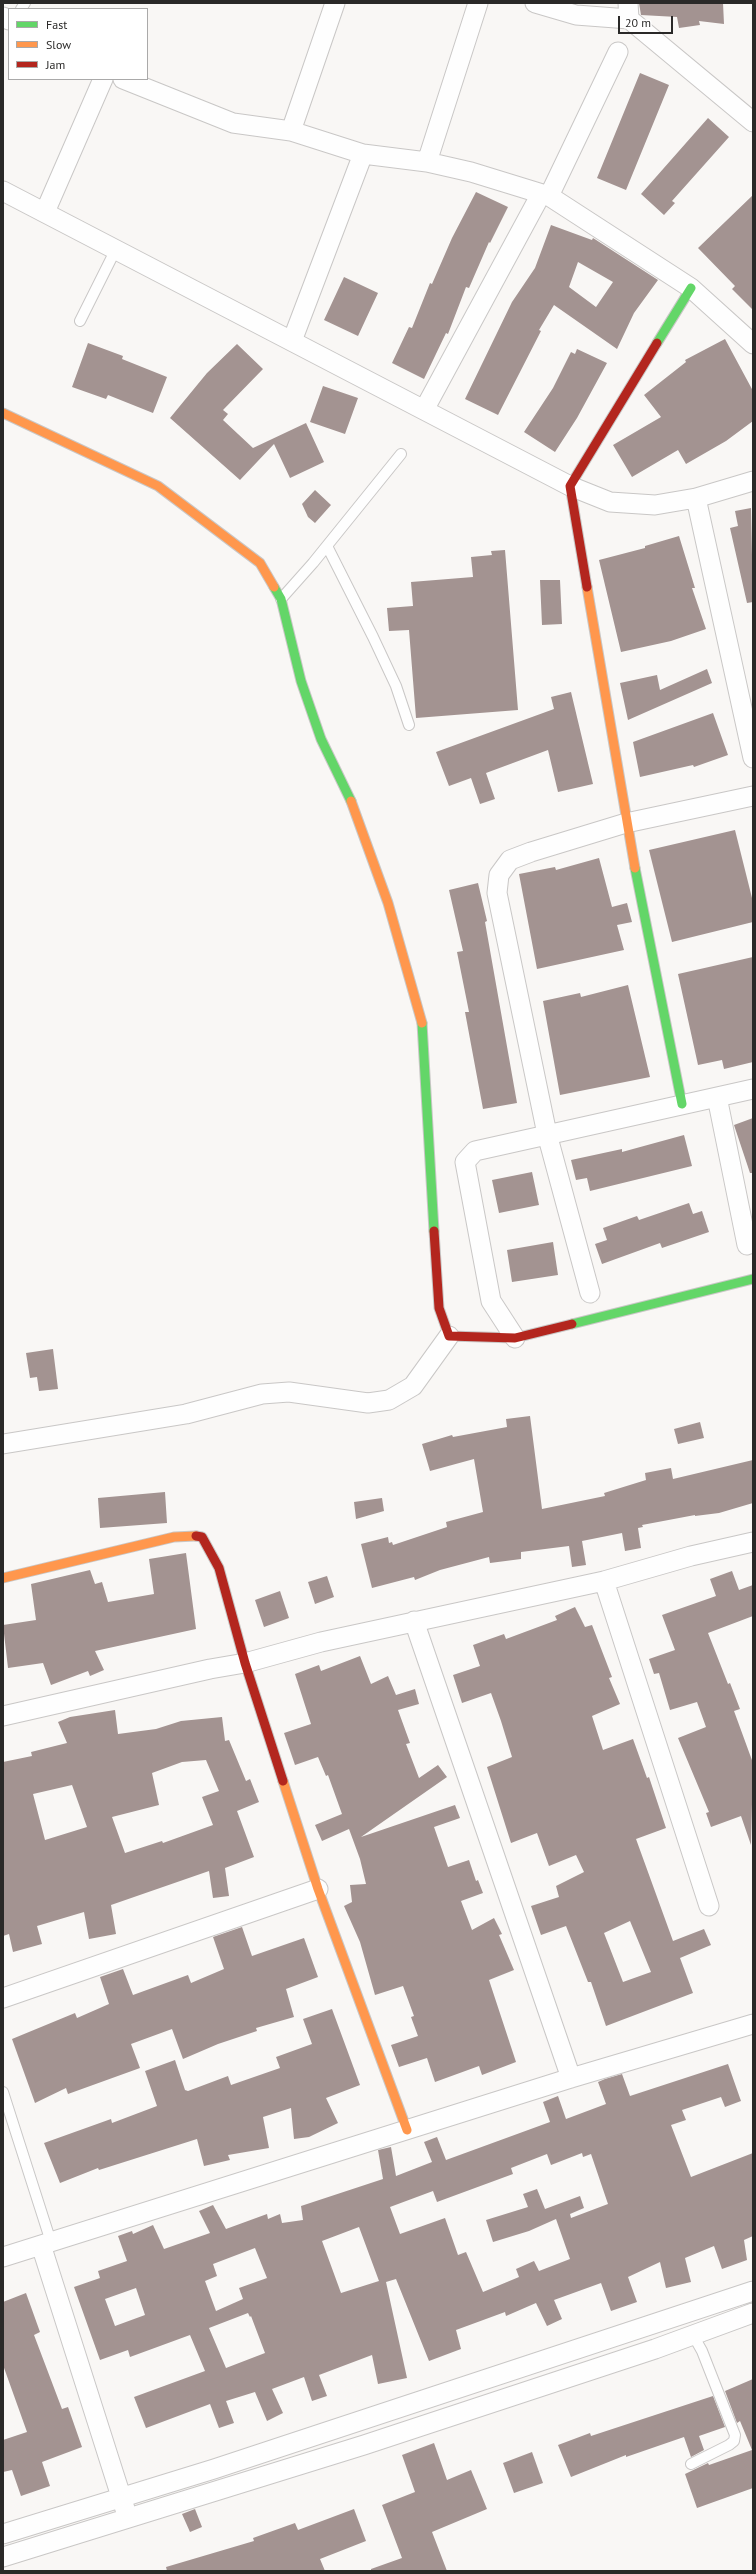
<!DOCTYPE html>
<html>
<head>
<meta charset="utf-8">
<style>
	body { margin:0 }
	#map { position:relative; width:756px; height:2574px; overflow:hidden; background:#f9f7f5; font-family:"PT Sans",sans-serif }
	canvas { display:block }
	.frame { position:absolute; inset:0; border:4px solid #2a2928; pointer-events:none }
	.legend { position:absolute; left:8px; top:8px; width:140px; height:72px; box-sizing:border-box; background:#fff; border:1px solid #aaa9a9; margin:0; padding:5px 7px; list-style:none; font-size:12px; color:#2a2928 }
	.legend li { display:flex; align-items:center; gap:8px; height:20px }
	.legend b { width:20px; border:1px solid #aaa9a9 }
	.scale { position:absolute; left:618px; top:16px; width:55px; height:18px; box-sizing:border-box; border:2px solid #2a2928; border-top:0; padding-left:5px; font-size:12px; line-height:14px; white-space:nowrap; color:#2a2928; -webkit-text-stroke:3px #fff; paint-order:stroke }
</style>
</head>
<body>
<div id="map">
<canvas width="756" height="2574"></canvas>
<div class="frame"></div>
<ul class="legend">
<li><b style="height:5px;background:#63d668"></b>Fast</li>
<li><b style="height:5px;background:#ff974d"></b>Slow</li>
<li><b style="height:5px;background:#b3261e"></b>Jam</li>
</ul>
<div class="scale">20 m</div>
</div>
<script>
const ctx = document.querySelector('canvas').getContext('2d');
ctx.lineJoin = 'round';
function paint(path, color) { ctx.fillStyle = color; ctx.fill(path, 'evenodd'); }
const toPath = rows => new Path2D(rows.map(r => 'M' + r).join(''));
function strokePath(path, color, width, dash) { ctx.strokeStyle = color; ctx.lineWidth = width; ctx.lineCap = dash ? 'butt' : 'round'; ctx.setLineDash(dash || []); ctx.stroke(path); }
paint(toPath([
	[639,3,723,3,724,24,699,21,700,25,679,28,677,17,641,15],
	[640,73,669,85,626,190,597,178],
	[708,118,729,137,672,201,675,203,664,215,641,194],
	[476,192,508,207,490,243,489,242,469,288,466,287,448,334,446,333,424,379,392,363,409,327,412,328,430,283,432,284,452,238],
	[753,195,753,310,732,289,735,286,698,248],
	[551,225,592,240,593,238,658,280,634,313,617,349,554,305,539,330,541,331,498,415,465,399,512,302,535,268],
	[578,262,613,282,596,307,569,287],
	[344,277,378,293,358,336,324,320],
	[725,339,753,391,753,421,726,441,686,464,678,450,632,477,613,445,661,417,644,395,686,362,685,360],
	[88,343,123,356,122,359,167,377,153,413,108,395,106,399,72,387],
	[237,344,263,369,223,410,228,414,223,420,253,448,306,423,324,462,290,478,274,444,240,480,170,418,207,373],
	[577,349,607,363,577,418,555,452,524,432,553,388,571,352,575,354],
	[323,386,358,398,345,434,310,422],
	[315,490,331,505,315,523,308,517,302,504],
	[751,508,753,602,747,603,730,528,738,526,735,511],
	[679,536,695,588,692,588,706,629,671,641,621,652,599,560,645,548,645,546],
	[505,550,518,710,416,718,409,630,389,631,387,608,413,606,411,582,473,577,471,557,492,555,491,551],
	[540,580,560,580,562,624,542,625],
	[707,669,712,683,628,720,620,683,657,675,660,690],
	[571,692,593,784,558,792,548,750,486,773,495,799,480,804,471,778,449,786,436,752,554,709,551,697],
	[713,713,728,755,694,767,693,765,640,777,633,742],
	[735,830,753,902,753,922,672,942,649,850],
	[599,858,612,907,627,903,632,922,617,925,624,950,537,969,519,874,555,867,556,870],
	[478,883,487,921,485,922,517,1103,483,1109,465,1012,469,1012,457,952,463,951,449,890],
	[753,957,753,1062,724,1069,722,1060,698,1065,678,974],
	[628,985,650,1077,560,1095,543,1001,580,993,581,997],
	[753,1118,753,1173,750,1173,734,1125],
	[684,1135,692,1166,590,1191,587,1178,576,1180,571,1160,622,1149,622,1152],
	[532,1172,539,1205,499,1213,492,1180],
	[689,1203,693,1214,702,1211,709,1232,662,1248,660,1243,602,1264,595,1244,607,1240,603,1228,637,1216,639,1220],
	[553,1242,558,1275,512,1282,507,1250],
	[53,1349,58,1389,39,1391,37,1377,30,1378,26,1353],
	[530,1416,542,1509,605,1496,604,1493,646,1480,645,1473,671,1468,673,1479,753,1460,753,1503,719,1513,695,1516,695,1515,642,1525,643,1527,638,1528,641,1548,625,1551,622,1533,582,1541,586,1565,572,1567,569,1546,521,1552,521,1559,490,1563,489,1557,440,1570,415,1580,414,1577,372,1588,361,1544,388,1537,389,1543,392,1542,393,1545,447,1527,446,1522,483,1512,474,1459,430,1471,422,1444,452,1435,453,1437,507,1427,506,1419],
	[700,1422,704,1438,678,1444,674,1429],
	[165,1492,167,1523,100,1528,98,1498],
	[382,1498,384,1511,356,1519,354,1502],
	[186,1553,196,1629,95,1651,104,1670,90,1676,88,1671,51,1685,43,1663,8,1668,3,1625,36,1620,31,1584,90,1570,95,1584,102,1582,108,1602,154,1594,149,1559],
	[732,1571,739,1590,753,1585,753,1616,708,1633,728,1684,730,1683,740,1709,734,1711,753,1763,751,1845,741,1816,711,1827,706,1813,709,1812,678,1738,706,1727,697,1702,670,1710,659,1673,654,1674,649,1659,675,1650,662,1615,716,1596,710,1579],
	[327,1576,334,1597,315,1604,308,1582],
	[280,1591,289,1618,264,1627,255,1600],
	[575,1607,585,1627,592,1625,612,1677,609,1678,620,1704,592,1716,603,1750,633,1739,647,1778,649,1777,666,1828,636,1839,673,1941,704,1929,711,1945,680,1958,693,1993,606,2026,591,1982,588,1982,566,1926,541,1935,531,1906,559,1897,556,1886,584,1872,576,1855,549,1866,537,1833,511,1843,487,1767,512,1757,501,1721,491,1693,462,1703,453,1675,480,1666,473,1645,504,1634,506,1639,557,1620,555,1616],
	[630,1921,651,1972,623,1982,604,1933],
	[360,1656,371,1684,388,1676,396,1695,415,1689,419,1704,398,1710,410,1743,406,1744,419,1778,438,1765,447,1777,361,1837,455,1805,460,1818,434,1827,448,1867,469,1860,476,1881,478,1880,483,1893,461,1901,472,1930,494,1918,502,1934,499,1935,514,1970,489,1980,516,2062,482,2075,479,2066,435,2082,427,2058,399,2067,391,2045,418,2036,411,2017,414,2016,403,1986,375,1995,360,1942,344,1906,352,1902,350,1885,366,1884,360,1859,349,1829,322,1841,315,1825,342,1814,328,1775,326,1776,318,1757,295,1765,284,1733,311,1724,295,1674,319,1665,321,1671],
	[115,1710,118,1734,156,1729,181,1721,222,1717,225,1741,229,1740,246,1781,250,1779,259,1802,237,1811,254,1857,225,1868,229,1896,213,1898,209,1871,111,1905,116,1934,89,1939,84,1912,37,1926,42,1944,13,1952,9,1934,3,1936,3,1762,32,1756,31,1752,67,1743,58,1722,70,1717],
	[206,1760,219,1791,202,1797,213,1825,163,1843,162,1841,125,1853,112,1817,159,1805,152,1773,182,1762],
	[72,1785,87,1827,45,1840,33,1794],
	[242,1927,252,1956,304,1938,318,1977,286,1989,294,2017,256,2028,257,2031,218,2044,183,2059,172,2029,131,2044,140,2068,68,2094,66,2088,35,2103,12,2039,75,2013,77,2018,109,2004,100,1977,123,1969,133,1995,188,1975,191,1983,224,1969,213,1937],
	[332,2009,360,2085,326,2098,338,2123,309,2137,294,2139,291,2108,263,2117,269,2148,228,2155,230,2160,204,2166,197,2139,99,2170,98,2168,60,2183,44,2143,111,2119,112,2123,157,2106,145,2071,175,2060,185,2090,188,2091,228,2076,231,2085,280,2068,276,2057,312,2044,303,2019],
	[728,2064,741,2101,725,2107,721,2097,682,2110,686,2120,671,2125,691,2177,753,2153,753,2236,744,2240,747,2260,722,2269,714,2246,685,2258,691,2282,666,2288,660,2262,628,2277,637,2302,611,2311,601,2283,554,2300,562,2319,547,2326,536,2303,506,2316,505,2312,456,2330,461,2349,429,2361,396,2279,386,2282,407,2378,378,2384,372,2355,319,2375,327,2396,312,2401,304,2377,272,2389,283,2413,267,2421,255,2392,226,2401,234,2423,219,2428,210,2404,146,2428,134,2397,205,2371,190,2335,130,2357,128,2350,100,2360,74,2287,100,2278,98,2271,127,2261,118,2236,132,2231,133,2234,153,2225,164,2249,210,2233,199,2211,213,2205,226,2229,267,2214,268,2219,280,2214,282,2223,303,2220,301,2206,383,2179,378,2150,391,2147,396,2176,432,2162,424,2142,437,2137,446,2160,550,2122,543,2102,558,2096,566,2119,606,2104,598,2082,605,2079,622,2074,630,2096],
	[582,2153,583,2157,591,2154,608,2204,571,2218,570,2214,584,2208,580,2196,545,2209,537,2189,523,2194,528,2207,486,2220,493,2242,529,2231,556,2219,570,2259,539,2271,534,2261,516,2269,519,2277,483,2292,466,2252,458,2255,445,2218,400,2234,390,2207,433,2191,437,2202,513,2174,511,2168,547,2154,551,2165],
	[359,2227,379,2281,341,2293,322,2241],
	[255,2248,267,2278,239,2288,243,2299,216,2311,205,2281,217,2276,213,2264],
	[136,2288,145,2315,115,2326,105,2299],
	[248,2313,250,2317,251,2316,265,2353,226,2368,209,2328],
	[26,2293,40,2332,34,2335,62,2409,68,2407,82,2447,42,2462,50,2486,21,2496,12,2470,3,2472,3,2440,27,2432,3,2365,3,2302],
	[753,2379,753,2488,697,2508,685,2474,708,2463,709,2465,752,2450,740,2421,737,2423,725,2391],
	[713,2396,725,2427,699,2436,704,2450,691,2457,684,2437,626,2457,626,2455,571,2477,558,2445,590,2433,591,2436],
	[434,2443,447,2480,471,2470,487,2509,432,2532,447,2571,371,2571,371,2569,402,2558,382,2505,415,2492,402,2455],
	[532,2452,543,2483,514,2493,503,2463],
	[195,2509,202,2527,190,2532,182,2514],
	[354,2509,366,2541,320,2559,325,2571,167,2571,166,2567,254,2541,253,2538,295,2523,298,2530]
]), '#a39391');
const lane = toPath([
	[21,9,25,3],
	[80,321,116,249],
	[327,546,373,637,396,686,409,725],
	[281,599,313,563,401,454],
	[3,2092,51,2242],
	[691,2464,729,2445,734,2441,735,2435,702,2351,693,2335]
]);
const street = toPath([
	[535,3,576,15,629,19,753,122],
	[628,3,629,19],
	[3,17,9,20],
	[123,79,233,123,291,131,363,154,427,162,471,172,549,196,691,288,753,344],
	[291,131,335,3],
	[427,162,478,3],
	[3,191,570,486,610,502,655,505,696,498,753,481],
	[549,196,618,52],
	[45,212,103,79],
	[292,341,363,154],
	[424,410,541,194],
	[696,498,753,758],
	[717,1097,747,1245],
	[590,1293,547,1134,497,893,499,875,510,860,531,852,626,823,753,796],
	[515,1338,491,1301,465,1162,475,1151,753,1089],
	[3,1444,186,1414,262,1394,289,1392,368,1403,389,1400,413,1386,449,1336],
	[604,1581,709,1906],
	[414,1621,571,2078],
	[3,1716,210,1669,245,1663,321,1642,604,1581,691,1556,753,1542],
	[3,1998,318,1889],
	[41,2245,125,2509],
	[3,2257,571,2078,753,2024],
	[3,2534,214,2469,753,2291],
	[3,2557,364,2445,655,2349,753,2313]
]);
const fast = toPath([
	[657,343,691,288],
	[274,587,281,599,301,681,321,739,351,801],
	[635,868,682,1104],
	[422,1023,434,1231],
	[572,1324,753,1279]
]);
const slow = toPath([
	[3,413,158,486,260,563,274,587],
	[587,587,635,868],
	[351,801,388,903,422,1023],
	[3,1578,174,1537,196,1536],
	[283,1781,318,1889,407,2130]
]);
const jam = toPath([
	[587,587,570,486,657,343],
	[434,1231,439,1308,449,1336,515,1338,572,1324],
	[196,1536,202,1537,219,1568,245,1663,283,1781]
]);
strokePath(lane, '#c9c7c6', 12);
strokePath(street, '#c9c7c6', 21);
strokePath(fast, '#c9c7c6', 11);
strokePath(slow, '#c9c7c6', 11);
strokePath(jam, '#c9c7c6', 11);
strokePath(lane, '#fefefe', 10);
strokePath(street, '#fefefe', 19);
strokePath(fast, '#63d668', 9);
strokePath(slow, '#ff974d', 9);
strokePath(jam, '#b3261e', 9);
</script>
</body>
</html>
